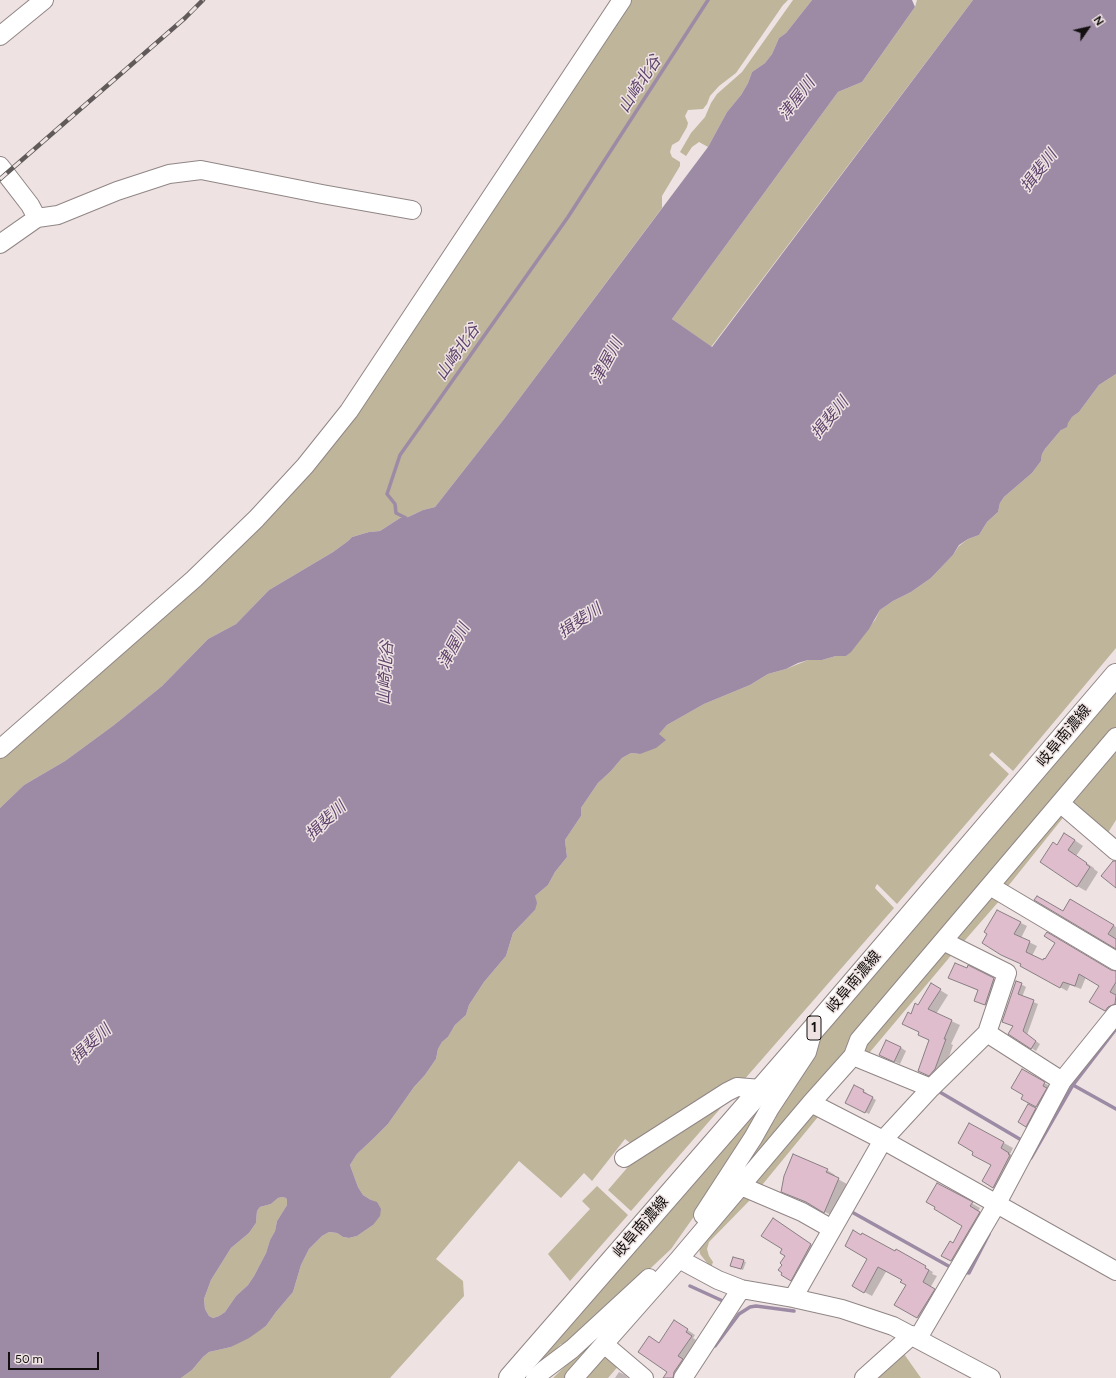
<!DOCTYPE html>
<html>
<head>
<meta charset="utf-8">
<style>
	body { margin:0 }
	#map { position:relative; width:1116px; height:1378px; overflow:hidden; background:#eee3e2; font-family:Figtree,sans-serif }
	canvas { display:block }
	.north { position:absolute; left:1068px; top:8px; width:40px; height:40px; -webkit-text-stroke:3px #eee3e2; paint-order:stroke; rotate:56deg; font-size:11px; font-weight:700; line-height:16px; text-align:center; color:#13100f }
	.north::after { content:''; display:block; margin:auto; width:14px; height:18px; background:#13100f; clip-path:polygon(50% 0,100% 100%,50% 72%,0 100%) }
	.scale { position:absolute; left:8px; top:1352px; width:91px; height:18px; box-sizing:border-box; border:2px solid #13100f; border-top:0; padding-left:5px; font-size:12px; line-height:14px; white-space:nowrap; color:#13100f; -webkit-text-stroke:3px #eee3e2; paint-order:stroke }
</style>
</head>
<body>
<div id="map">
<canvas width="1116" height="1378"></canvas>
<div class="north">N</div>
<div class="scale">50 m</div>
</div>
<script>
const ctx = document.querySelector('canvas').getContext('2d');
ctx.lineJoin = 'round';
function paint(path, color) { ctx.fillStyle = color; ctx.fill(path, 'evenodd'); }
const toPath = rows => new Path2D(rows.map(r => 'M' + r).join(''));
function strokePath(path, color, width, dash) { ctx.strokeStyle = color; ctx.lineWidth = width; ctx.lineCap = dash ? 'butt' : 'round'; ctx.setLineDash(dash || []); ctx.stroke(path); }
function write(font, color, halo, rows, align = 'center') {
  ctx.font = font + ' Figtree,"Noto Sans JP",sans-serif'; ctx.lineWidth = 3; ctx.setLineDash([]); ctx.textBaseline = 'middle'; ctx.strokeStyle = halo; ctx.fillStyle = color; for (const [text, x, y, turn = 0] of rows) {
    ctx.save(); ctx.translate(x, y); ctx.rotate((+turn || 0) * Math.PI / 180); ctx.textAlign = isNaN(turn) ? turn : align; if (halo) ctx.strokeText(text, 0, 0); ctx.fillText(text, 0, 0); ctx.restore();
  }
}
paint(toPath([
	[631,0,788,0,783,5,736,73,719,86,710,96,707,104,703,109,688,110,685,116,688,123,687,127,679,141,672,145,670,152,672,157,680,162,680,166,662,196,662,208,504,419,435,507,423,510,406,518,400,518,380,531,369,532,352,537,348,541,333,552,269,590,236,624,208,639,162,686,114,725,65,761,24,785,0,808,0,756,355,412],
	[793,0,812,0,786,33,779,38,772,54,765,63,752,72,748,83,741,95,727,112,708,147,699,142,692,147,686,156,680,152,691,133,705,117,711,103,717,94,742,72],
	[917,0,973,0,711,347,672,319,838,92,862,82,915,7],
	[1116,374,1116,648,1013,771,992,752,989,755,1009,774,897,904,877,884,875,888,894,908,743,1081,634,1146,625,1139,592,1181,584,1173,561,1198,519,1161,436,1259,463,1281,464,1296,390,1378,181,1378,192,1370,203,1357,209,1352,231,1347,266,1326,276,1312,293,1292,301,1265,309,1249,322,1236,329,1232,337,1233,343,1237,349,1238,357,1236,373,1225,371,1200,363,1195,358,1187,350,1165,357,1154,374,1138,388,1124,414,1087,425,1075,436,1059,438,1049,442,1042,448,1037,455,1025,466,1015,469,1005,484,982,506,956,513,933,535,910,535,896,548,885,555,872,567,857,565,840,581,816,581,808,598,783,611,771,622,758,631,753,640,754,667,725,704,704,750,685,768,674,786,669,808,660,822,660,836,656,846,656,875,620,880,610,893,601,911,592,931,578,953,555,959,546,968,539,979,535,987,522,998,512,1000,503,1004,497,1032,473,1041,461,1042,454,1045,449,1072,417,1079,412,1099,385],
	[1116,690,1116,730,844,1058,695,1230,776,1118,771,1114,818,1047,823,1029],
	[1116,745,1116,820,1106,836,1069,802],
	[1059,813,1066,814,1005,890,1000,883],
	[994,896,1000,900,959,947,952,938,987,898],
	[940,950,954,952,865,1058,861,1050],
	[800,1055,772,1100,743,1137,748,1140,671,1249,567,1347,561,1344,528,1378,519,1378],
	[726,1102,631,1211,608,1190,640,1153],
	[811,1111,822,1112,758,1190,750,1181],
	[597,1186,628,1215,570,1281,548,1254,590,1209,582,1201],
	[745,1195,751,1199,709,1242,707,1249,709,1256,713,1262,711,1268,700,1254,699,1248],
	[282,1197,286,1198,287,1200,287,1205,277,1221,275,1231,270,1240,266,1253,254,1276,248,1285,236,1296,225,1312,219,1316,213,1318,209,1316,205,1309,204,1299,211,1280,231,1248,249,1233,256,1223,257,1211,260,1207,271,1204,278,1198],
	[652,1281,568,1378,553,1378],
	[601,1353,621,1363,608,1378,579,1378],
	[904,1354,921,1378,873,1378]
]), '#beb59b');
paint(toPath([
	[812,0,912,0,915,7,862,82,838,92,672,319,712,347,973,0,1116,0,1116,374,1099,385,1079,412,1072,417,1068,423,1067,427,1061,430,1045,449,1042,454,1041,461,1032,473,1004,497,1000,503,998,512,987,522,979,535,968,539,959,545,953,555,931,578,911,592,893,601,880,610,869,629,851,652,846,656,836,656,822,660,808,660,798,663,786,669,768,674,750,685,704,704,667,725,659,734,666,740,656,748,640,754,631,753,622,758,611,771,598,783,581,808,581,816,565,840,567,857,555,872,548,885,535,896,537,903,535,910,513,933,506,956,484,982,469,1005,466,1015,455,1025,448,1037,442,1042,438,1049,436,1059,425,1075,414,1087,388,1124,374,1138,357,1154,350,1165,358,1187,363,1195,371,1200,377,1202,381,1209,380,1216,373,1225,357,1236,349,1238,343,1237,337,1233,329,1232,322,1236,309,1249,301,1265,293,1292,276,1312,266,1326,249,1338,231,1347,209,1352,203,1357,192,1370,181,1378,0,1378,0,808,24,785,65,761,114,725,162,686,208,639,236,624,269,590,333,552,348,541,352,537,369,532,380,531,400,518,406,518,423,510,435,507,504,419,708,147,727,112,741,95,748,83,752,72,765,63,772,54,779,38,786,33],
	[282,1197,286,1198,287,1200,287,1205,277,1221,275,1231,270,1240,266,1253,254,1276,248,1285,236,1296,225,1312,219,1316,213,1318,209,1316,205,1309,204,1299,211,1280,231,1248,249,1233,256,1223,257,1211,260,1207,271,1204,278,1198]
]), '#9d8ba6');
paint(toPath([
	[1073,839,1083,846,1076,856,1094,868,1094,869,1098,872,1086,891,1077,886,1057,846],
	[1070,900,1116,927,1116,948,1063,912],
	[997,911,1027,926,1021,938,1037,946,1032,956,1043,962,1116,972,1116,1010,1112,1014,1090,1002,1100,986,1086,977,1081,989,1070,985,1067,991,1021,965,1022,964,1001,954],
	[968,966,999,982,991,1008,975,1000,979,991,950,978,967,969],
	[1021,984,1026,987,1022,997,1038,1004,1027,1035,1040,1044,1036,1051,1010,1034,1014,1027,1008,1024],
	[932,985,948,995,936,1014,960,1025,951,1044,953,1045,943,1074,937,1079,919,1071,930,1041,919,1035,920,1032,911,1015,919,1006],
	[900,1047,906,1051,900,1064,886,1058],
	[1022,1070,1053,1088,1046,1111,1022,1098,1024,1094],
	[854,1086,867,1093,866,1094,876,1100,869,1114,850,1104],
	[1029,1105,1041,1112,1032,1129,1019,1122],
	[970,1124,1013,1148,1010,1154,1017,1159,1003,1192,983,1181,992,1165,974,1152],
	[827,1170,835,1175,834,1177,847,1184,833,1216,815,1207,782,1191],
	[938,1184,980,1208,978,1212,987,1217,959,1265,943,1255,953,1244,964,1226],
	[781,1224,818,1249,798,1284,791,1280,787,1256,784,1249],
	[896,1251,933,1272,932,1274,937,1276,930,1288,942,1294,926,1322,896,1305,907,1285,903,1280,887,1270,872,1296,853,1286],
	[743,1261,746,1262,743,1270,734,1267],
	[682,1326,695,1335,693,1338,699,1342,682,1378,664,1378,668,1372,659,1344],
	[619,1372,625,1375,628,1378,615,1378]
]), '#0003');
strokePath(toPath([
	[406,521,406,518,396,513,395,504,387,494,400,455,568,217,708,0],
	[1073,1085,1116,1109],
	[938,1091,1023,1141],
	[1031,1158,1073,1085,1116,1029],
	[850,1211,952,1268],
	[964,1272,969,1273,989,1234],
	[690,1286,725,1302],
	[715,1346,739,1314,750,1307,756,1306,794,1311]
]), '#9d8ba6', 3.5);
const building = toPath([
	[1064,833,1075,840,1068,850,1087,863,1086,864,1090,867,1077,887,1040,862,1053,842,1057,845,1064,833],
	[1113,861,1116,861,1116,888,1101,876,1113,861],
	[1037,896,1063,911,1070,899,1114,925,1108,934,1116,939,1116,949,1034,900,1037,896],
	[997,910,1021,922,1014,934,1030,941,1026,952,1043,960,1044,958,1045,959,1055,943,1044,936,1047,932,1111,970,1116,971,1116,982,1110,992,1116,995,1115,1004,1108,1007,1105,1011,1089,1002,1099,986,1079,974,1075,986,1063,982,1060,988,1020,966,1021,964,1001,955,982,943,987,934,984,932,997,910],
	[955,963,967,968,968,965,994,978,985,1005,974,1001,978,990,948,978,955,963],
	[1016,981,1022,983,1018,994,1034,1000,1023,1031,1036,1041,1031,1049,1008,1034,1013,1026,1002,1022,1016,981],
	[931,983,941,989,928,1009,952,1020,944,1039,946,1039,935,1069,929,1076,918,1071,929,1040,918,1035,919,1032,902,1024,908,1012,911,1014,915,1003,918,1005,931,983],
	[886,1040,901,1047,894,1062,879,1055,886,1040],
	[1022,1069,1045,1082,1043,1086,1047,1088,1036,1107,1021,1099,1023,1095,1011,1088,1022,1069],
	[854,1085,864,1090,863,1092,873,1097,865,1113,845,1103,854,1085],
	[1028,1104,1036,1108,1026,1127,1018,1122,1028,1104],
	[969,1123,1004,1142,1001,1148,1009,1153,1008,1154,1010,1155,993,1188,982,1181,991,1165,972,1155,973,1152,958,1143,969,1123],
	[793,1154,828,1169,826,1172,839,1178,824,1213,806,1202,781,1192,784,1176,793,1154],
	[937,1183,973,1202,970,1206,980,1212,951,1261,941,1256,950,1241,953,1243,962,1226,934,1209,935,1207,926,1202,937,1183],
	[773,1218,811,1244,791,1281,781,1275,782,1273,778,1270,782,1265,780,1263,785,1256,780,1253,782,1249,761,1236,773,1218],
	[853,1230,861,1235,862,1233,895,1251,896,1249,926,1266,925,1268,929,1270,923,1282,935,1289,917,1318,894,1305,906,1285,900,1282,902,1280,878,1267,864,1293,852,1286,867,1259,845,1246,853,1230],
	[733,1257,744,1260,741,1269,730,1266,733,1257],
	[674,1320,688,1329,686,1332,692,1336,678,1356,683,1359,674,1372,673,1378,663,1378,667,1372,638,1352,649,1336,659,1343,674,1320]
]);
paint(building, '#dfbdcd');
strokePath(building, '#887f83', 1);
const minor = toPath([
	[0,36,44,0],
	[0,166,30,205,37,218],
	[0,244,37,218,58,215,117,191,169,174,201,170,322,194,412,210],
	[0,749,194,579,256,519,305,466,349,411,622,0],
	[1060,803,1116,851],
	[990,886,1116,961],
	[943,941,1007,973,987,1033],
	[853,1056,931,1088],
	[811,1103,883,1140,1116,1271],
	[624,1158,727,1092,737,1087,761,1089],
	[741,1186,802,1212,832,1229],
	[703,1215,753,1138,770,1108,807,1052,812,1034],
	[679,1259,718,1280,741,1289,793,1298,842,1309,893,1326,991,1378],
	[793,1298,883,1140,931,1088,987,1033,1062,1081],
	[918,1338,996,1205,1062,1081,1116,1014],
	[604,1344,644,1378],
	[535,1378,544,1370,572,1349,649,1278],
	[574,1378,679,1259,811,1103,853,1056,859,1040,1116,737],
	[683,1378,741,1289],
	[864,1378,912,1335]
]);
const major = toPath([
	[510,1378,824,1017,1116,675]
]);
strokePath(minor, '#918686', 20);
strokePath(major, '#918686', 24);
strokePath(minor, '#fff', 18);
strokePath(major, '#fff', 22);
const rail = toPath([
	[0,179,185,18,203,0]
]);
strokePath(rail, '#605b5a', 4.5);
strokePath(rail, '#eee3e2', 3, [9]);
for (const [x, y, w] of [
	[814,1028,14]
]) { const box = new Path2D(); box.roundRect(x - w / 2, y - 12, w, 24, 3); ctx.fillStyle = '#eee3e2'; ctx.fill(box); strokePath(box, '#13100f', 1); }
write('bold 14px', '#13100f', null, [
	["1",814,1028]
]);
write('15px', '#13100f', '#eee3e2', [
	["岐阜南濃線",1064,736,-50],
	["岐阜南濃線",854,982,-50],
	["岐阜南濃線",641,1227,-49]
]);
write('italic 16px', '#5f436c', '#eee3e2', [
	["山崎北谷",640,84,-57],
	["津屋川",797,99,-52],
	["揖斐川",1039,171,-52],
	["山崎北谷",458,352,-55],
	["津屋川",607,361,-62],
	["揖斐川",830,418,-50],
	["揖斐川",580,621,-34],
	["津屋川",454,646,-62],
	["山崎北谷",386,673,-87],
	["揖斐川",326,821,-43],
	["揖斐川",91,1044,-43]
]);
</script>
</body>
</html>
